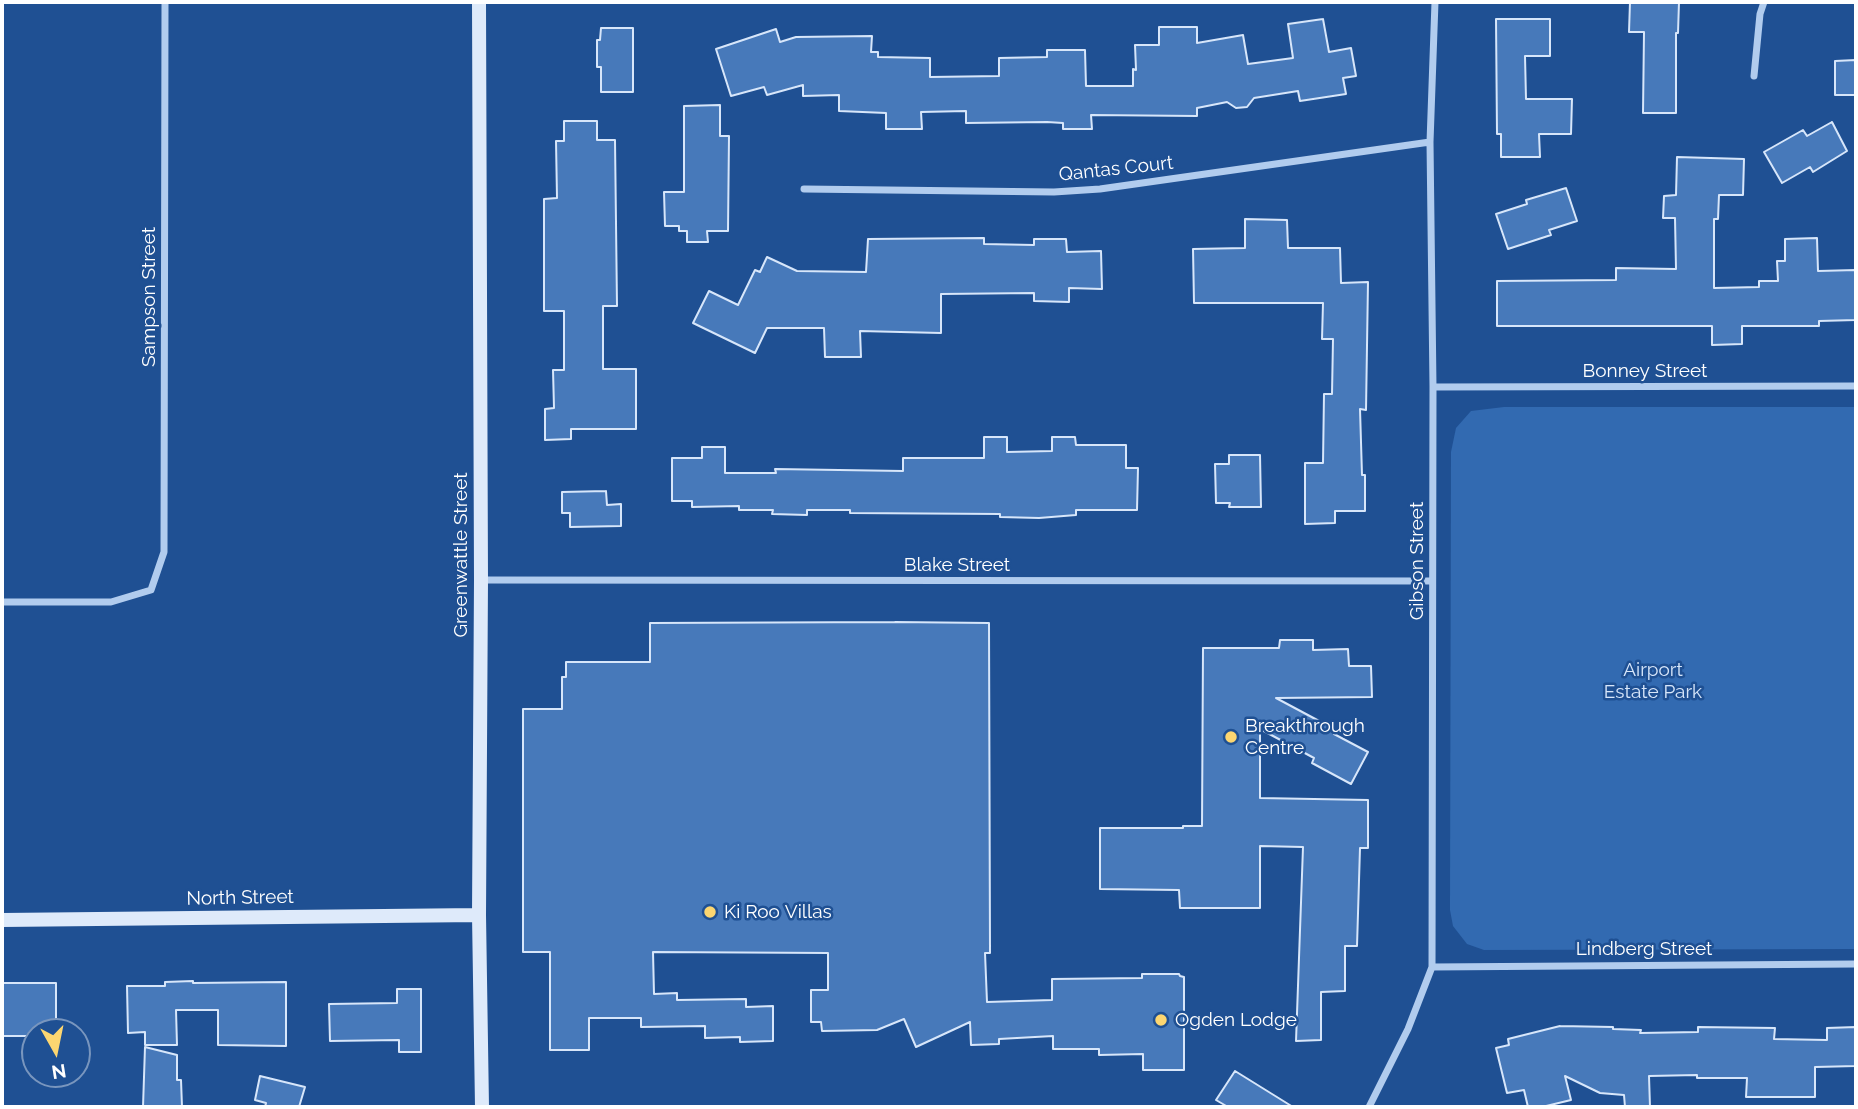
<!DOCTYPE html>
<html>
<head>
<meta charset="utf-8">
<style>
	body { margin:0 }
	#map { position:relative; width:1858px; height:1109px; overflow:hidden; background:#1f5093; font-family:Raleway,sans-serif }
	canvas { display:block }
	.frame { position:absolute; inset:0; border:4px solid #fff; pointer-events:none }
	.north { position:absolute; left:21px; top:1018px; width:70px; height:70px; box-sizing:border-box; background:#1f5093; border:2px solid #7996be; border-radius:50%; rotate:171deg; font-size:19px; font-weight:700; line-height:28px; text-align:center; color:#fff }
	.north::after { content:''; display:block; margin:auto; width:24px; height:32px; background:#fcd671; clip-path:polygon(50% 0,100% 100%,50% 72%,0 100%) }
</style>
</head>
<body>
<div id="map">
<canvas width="1858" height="1109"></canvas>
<div class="frame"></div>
<div class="north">N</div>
</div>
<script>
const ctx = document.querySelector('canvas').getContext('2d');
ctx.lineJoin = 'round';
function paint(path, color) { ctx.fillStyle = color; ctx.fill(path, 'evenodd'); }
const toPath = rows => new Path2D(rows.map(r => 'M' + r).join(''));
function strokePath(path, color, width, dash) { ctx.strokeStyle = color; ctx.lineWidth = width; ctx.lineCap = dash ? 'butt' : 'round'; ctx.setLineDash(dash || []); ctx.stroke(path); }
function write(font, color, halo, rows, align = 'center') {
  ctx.font = font + ' Raleway,sans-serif'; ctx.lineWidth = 5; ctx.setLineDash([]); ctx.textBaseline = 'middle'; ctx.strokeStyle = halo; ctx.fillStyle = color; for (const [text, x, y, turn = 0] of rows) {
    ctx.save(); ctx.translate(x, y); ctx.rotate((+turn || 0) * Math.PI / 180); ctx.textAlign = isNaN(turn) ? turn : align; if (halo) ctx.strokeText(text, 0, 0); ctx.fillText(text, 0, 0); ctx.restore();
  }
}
paint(toPath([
	[1504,407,1856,407,1856,949,1484,950,1467,944,1453,926,1450,910,1451,452,1456,428,1471,411]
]), '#326ab1');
const building = toPath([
	[1630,2,1679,2,1678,33,1676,33,1676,113,1643,113,1644,32,1629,32,1630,2],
	[1323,19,1329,52,1351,48,1356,76,1343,78,1346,94,1300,101,1298,91,1254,98,1247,107,1236,108,1227,102,1197,108,1197,116,1091,115,1092,129,1063,129,1063,123,1047,122,966,123,966,111,921,112,922,129,886,129,886,113,839,111,839,95,803,96,803,85,767,95,764,87,731,96,716,49,776,29,780,42,796,37,872,36,871,52,878,52,878,57,930,58,930,77,999,76,999,58,1047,57,1047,50,1085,50,1086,86,1133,86,1133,69,1136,70,1135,45,1159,45,1159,27,1197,27,1197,43,1243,35,1248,64,1293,58,1288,24,1323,19],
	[1496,19,1550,19,1550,56,1525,56,1526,99,1572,99,1571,134,1539,134,1540,157,1501,157,1501,134,1497,134,1496,19],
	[601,28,633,28,633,92,601,92,601,67,597,67,597,40,600,40,601,28],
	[1856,60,1856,95,1835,95,1835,61,1856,60],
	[720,105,720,136,729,136,728,231,707,231,708,242,687,242,687,231,679,231,679,226,665,226,664,192,684,192,684,106,720,105],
	[564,121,597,121,597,140,615,140,617,306,603,306,603,369,636,369,636,429,571,429,571,439,545,440,545,409,554,408,553,370,564,370,564,311,544,311,544,199,557,198,556,141,564,141,564,121],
	[1832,122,1847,151,1813,172,1810,167,1782,183,1764,152,1803,130,1807,136,1832,122],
	[1677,157,1744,159,1743,195,1719,195,1718,219,1714,219,1714,288,1759,287,1759,281,1778,281,1777,261,1785,261,1785,239,1817,238,1818,271,1856,270,1856,320,1819,321,1819,326,1742,326,1742,344,1712,345,1712,326,1497,326,1497,281,1616,280,1616,268,1676,269,1675,218,1663,218,1664,196,1676,195,1677,157],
	[1566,188,1577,221,1549,230,1551,235,1508,249,1496,214,1527,204,1526,200,1566,188],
	[1245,219,1287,220,1288,248,1340,248,1341,283,1368,282,1366,410,1360,409,1362,475,1365,475,1365,511,1335,511,1335,523,1305,524,1305,463,1323,463,1324,394,1332,394,1333,339,1322,339,1323,303,1194,303,1193,249,1245,248,1245,219],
	[984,238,984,244,1034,245,1034,239,1066,239,1067,252,1101,251,1102,289,1069,288,1069,302,1034,301,1034,293,941,294,941,333,860,331,861,357,825,357,824,328,767,328,755,353,693,323,709,291,738,305,755,270,760,272,767,257,797,271,866,272,868,239,984,238],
	[984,437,1007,437,1007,452,1052,451,1052,437,1075,437,1076,445,1126,445,1126,468,1138,468,1137,510,1076,510,1076,515,1039,518,1000,517,1000,514,850,513,850,510,807,510,807,515,772,514,773,510,739,510,739,506,692,507,692,501,672,501,672,458,702,458,702,447,725,447,725,473,776,473,775,469,903,471,903,458,984,458,984,437],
	[1229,455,1260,455,1261,507,1229,507,1230,503,1216,503,1215,464,1229,464,1229,455],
	[606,491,607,505,621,504,621,526,570,527,570,513,562,513,562,492,606,491],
	[895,622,989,623,990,953,985,953,987,1002,1052,1000,1052,979,1142,978,1142,974,1179,974,1180,976,1184,977,1184,1070,1143,1070,1143,1054,1099,1055,1099,1049,1053,1049,1053,1036,999,1039,999,1044,971,1045,970,1022,916,1047,904,1019,877,1030,822,1031,821,1022,811,1022,811,990,828,990,828,953,653,952,654,994,677,993,677,1000,746,999,746,1007,773,1006,773,1041,740,1042,740,1037,705,1038,705,1026,641,1027,641,1018,589,1018,589,1050,550,1050,550,952,523,952,523,709,562,709,562,677,566,677,566,662,650,662,650,623,895,622],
	[1280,640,1313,640,1313,650,1348,649,1349,666,1371,666,1372,697,1276,698,1336,730,1334,734,1368,752,1351,784,1312,763,1314,758,1260,729,1260,798,1368,800,1368,848,1360,848,1357,946,1345,946,1345,991,1321,992,1321,1040,1296,1041,1303,847,1260,846,1260,908,1180,908,1179,890,1100,889,1100,828,1183,828,1183,826,1202,826,1203,648,1279,648,1280,640],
	[193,981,193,983,286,982,286,1046,218,1045,218,1010,176,1010,177,1045,145,1045,145,1032,128,1033,127,986,165,986,165,982,193,981],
	[2,983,56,983,56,1032,35,1032,35,1036,2,1036,2,983],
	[397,989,421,989,421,1052,399,1052,399,1040,330,1041,329,1004,397,1003,397,989],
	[1560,1026,1613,1027,1613,1029,1641,1030,1640,1033,1698,1032,1698,1027,1775,1028,1774,1039,1827,1040,1827,1028,1856,1027,1856,1066,1815,1067,1815,1097,1746,1097,1747,1078,1697,1078,1697,1075,1649,1076,1650,1107,1625,1107,1624,1095,1600,1093,1565,1076,1571,1100,1542,1107,1528,1107,1524,1090,1507,1093,1496,1048,1509,1045,1508,1039,1560,1026],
	[145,1047,177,1055,177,1080,181,1080,182,1107,143,1107,145,1047],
	[1235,1071,1293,1107,1228,1107,1216,1100,1235,1071],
	[260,1076,305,1087,299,1107,265,1107,266,1103,255,1100,260,1076]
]);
paint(building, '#4779ba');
strokePath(building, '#d7e6fa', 2);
strokePath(toPath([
	[1754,76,1760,14,1764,2],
	[804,189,1054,192,1100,189,1430,142],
	[1433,387,1856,386],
	[482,580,1432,581],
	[2,602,111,602,151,590,164,552,165,2],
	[1432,967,1856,964],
	[1369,1107,1408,1029,1432,967,1433,387,1430,142,1435,2]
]), '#b1ccee', 7);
strokePath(toPath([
	[479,2,481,580,479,915,482,1107],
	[2,920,479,915]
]), '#deeafa', 14);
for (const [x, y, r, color] of [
	[1231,737,7,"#fcd671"],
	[710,912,7,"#fcd671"],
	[1161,1020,7,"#fcd671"]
]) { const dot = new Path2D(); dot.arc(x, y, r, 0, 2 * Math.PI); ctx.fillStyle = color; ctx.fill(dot); strokePath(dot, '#1f5093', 2.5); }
write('19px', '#fff', '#1f5093', [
	["Qantas Court",1116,169,-6],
	["Sampson Street",149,297,-90],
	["Bonney Street",1645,371],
	["Greenwattle Street",461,555,-90],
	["Gibson Street",1417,561,-90],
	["Blake Street",957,565],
	["North Street",240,898,-1],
	["Lindberg Street",1644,949]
]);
write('19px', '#d7e6fa', '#1f5093', [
	["Airport",1653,670],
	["Estate Park",1653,692]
]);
write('19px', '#fff', '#1f5093', [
	["Breakthrough",1245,726],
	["Centre",1245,748],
	["Ki Roo Villas",724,912],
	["Ogden Lodge",1175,1020]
], 'left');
</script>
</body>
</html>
